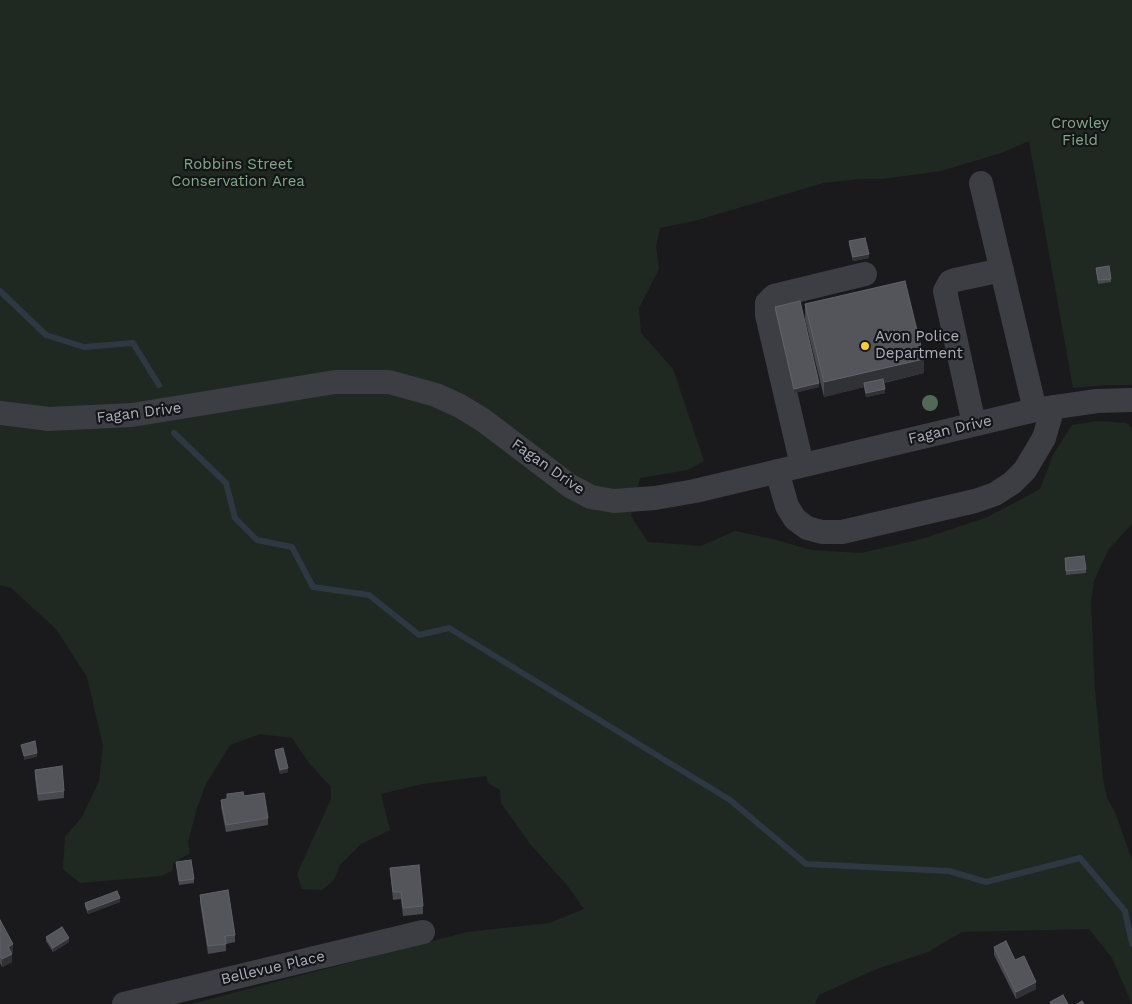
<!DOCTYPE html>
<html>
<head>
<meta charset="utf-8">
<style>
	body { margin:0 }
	canvas { display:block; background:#1a1a1d }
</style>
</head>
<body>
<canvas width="1132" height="1004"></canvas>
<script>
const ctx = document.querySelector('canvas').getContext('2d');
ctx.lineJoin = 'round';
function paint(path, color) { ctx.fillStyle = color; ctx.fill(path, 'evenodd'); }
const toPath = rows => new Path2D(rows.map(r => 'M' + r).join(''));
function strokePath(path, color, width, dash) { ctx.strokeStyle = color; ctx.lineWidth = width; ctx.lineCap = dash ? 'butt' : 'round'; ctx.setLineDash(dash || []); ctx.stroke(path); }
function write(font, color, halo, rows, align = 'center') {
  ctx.font = font + ' "Work Sans",sans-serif'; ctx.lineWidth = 4.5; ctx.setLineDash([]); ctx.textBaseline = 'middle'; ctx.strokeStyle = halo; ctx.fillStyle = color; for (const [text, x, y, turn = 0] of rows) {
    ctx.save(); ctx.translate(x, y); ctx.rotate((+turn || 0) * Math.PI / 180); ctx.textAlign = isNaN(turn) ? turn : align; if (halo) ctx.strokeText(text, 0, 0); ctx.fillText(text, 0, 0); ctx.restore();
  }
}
paint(toPath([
	[0,0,1132,0,1132,385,1106,385,1073,388,1029,141,1001,153,941,171,883,179,859,179,823,183,698,220,660,228,656,246,659,269,639,308,641,333,673,369,704,461,688,470,640,478,631,516,648,542,701,546,735,531,777,540,811,550,861,553,922,539,988,517,1040,489,1054,453,1072,425,1098,421,1126,423,1132,428,1132,524,1108,550,1094,581,1091,602,1095,689,1103,779,1107,798,1115,812,1132,860,1132,1004,1112,958,1089,929,962,932,928,952,874,970,819,995,815,1004,191,1004,467,932,550,923,584,909,567,885,530,844,501,803,500,790,488,783,486,776,422,784,381,794,390,830,361,844,340,865,334,880,322,890,302,889,297,874,331,799,331,787,309,763,292,738,260,734,230,745,206,784,197,808,188,842,190,853,173,863,172,871,161,876,80,883,63,869,65,837,82,817,99,781,103,746,87,677,56,629,11,588,0,585]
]), '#1f2821');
strokePath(toPath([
	[0,291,46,335,84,347,133,343,159,385],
	[174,433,226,483,235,518,257,540,292,547,313,587,369,595,419,635,449,628,730,800,806,864,949,871,986,882,1080,858,1125,911,1132,944]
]), '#2e3842', 6);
strokePath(toPath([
	[981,183,1035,410],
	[0,413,49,419,132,415,335,382,389,382,436,395,460,406,483,420,570,486,591,497,614,501,655,498,695,491,1035,410,1097,401,1132,400],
	[974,424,945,291,950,282,955,280,1002,270],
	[802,465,767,315,767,303,774,296,865,274],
	[777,471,787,506,795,519,807,528,822,532,842,532,975,501,995,494,1012,483,1025,470,1044,438,1053,407],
	[124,1004,423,932]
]), '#3d3d44', 24);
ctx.fillStyle = '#536958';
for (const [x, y] of [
	[930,403]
]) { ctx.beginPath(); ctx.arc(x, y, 8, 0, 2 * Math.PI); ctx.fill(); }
paint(toPath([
	[849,241,869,258,853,261,849,245],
	[1096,268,1111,279,1111,282,1098,284],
	[805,304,924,373,884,383,885,393,866,397,864,387,824,397,805,319],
	[775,307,819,387,794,393,775,310],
	[1065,558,1086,569,1086,573,1066,575],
	[275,750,288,772,280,774,275,754],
	[35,770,64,791,64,798,38,801,35,777],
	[227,794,244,796,268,818,268,825,226,832,221,807,221,800,227,799],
	[176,862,194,879,194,883,179,885],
	[390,868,423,906,423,914,403,916,401,899,393,900],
	[200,895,235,935,235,942,226,944,226,951,208,954,200,902],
	[120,902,88,914,85,907,85,903],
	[0,920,13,952,11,953,12,962,2,967,0,963],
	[46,937,69,942,53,952,46,941],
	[994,947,1015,960,1036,989,1016,999,994,955]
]), '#484a4f');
paint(toPath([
	[869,254,869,258,853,261,853,257],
	[924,359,924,373,865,387,864,383,864,387,824,397,824,382],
	[819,383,819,387,794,393,794,389],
	[885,389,885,393,866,397,866,393],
	[37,753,37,757,24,760,24,756],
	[288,768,288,772,280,774,280,770],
	[120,898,120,902,88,914,88,910],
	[69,938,69,942,53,952,53,948],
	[13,944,13,952,8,954,8,947],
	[12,954,12,962,2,967,2,959],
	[1036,982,1036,989,1016,999,1016,992]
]), '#313236');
const building = toPath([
	[865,238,869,254,853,257,849,241,865,238],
	[1109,266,1111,279,1098,280,1096,268,1109,266],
	[905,281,924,359,824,382,805,304,905,281],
	[800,301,819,383,794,389,775,307,800,301],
	[883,379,885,389,866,393,864,383,883,379],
	[1084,556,1086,569,1066,571,1065,558,1084,556],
	[35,741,37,753,24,756,21,745,35,741],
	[283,748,288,768,280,770,275,750,283,748],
	[62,766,64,791,38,794,35,770,62,766],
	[243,792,244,796,264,793,268,818,226,825,221,800,227,799,227,794,243,792],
	[191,860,194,879,179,881,176,862,191,860],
	[419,865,423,906,403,908,401,892,393,892,390,868,419,865],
	[228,890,235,935,225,936,226,944,208,946,200,895,228,890],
	[117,891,120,898,88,910,85,903,117,891],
	[0,920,13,944,8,947,12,954,2,959,0,955,0,920],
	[62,927,69,938,53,948,46,937,62,927],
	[1006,941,1015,960,1024,956,1036,982,1016,992,994,947,1006,941],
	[1063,995,1068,1004,1051,1004,1050,1002,1063,995],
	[1082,1001,1084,1004,1077,1004,1082,1001]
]);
paint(building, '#53555b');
strokePath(building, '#61636a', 1);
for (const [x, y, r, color] of [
	[865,346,5,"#ffcd30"]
]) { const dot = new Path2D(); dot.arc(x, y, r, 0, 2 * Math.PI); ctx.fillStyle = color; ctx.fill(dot); strokePath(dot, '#151518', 2); }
write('15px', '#81a988', '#151518', [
	["Crowley",1080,124],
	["Field",1080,141],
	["Robbins Street",238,165],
	["Conservation Area",238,182]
]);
write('15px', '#acafbd', '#151518', [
	["Avon Police",875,337],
	["Department",875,354]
], 'left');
write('15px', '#acafbd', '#151518', [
	["Fagan Drive",139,413,-7],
	["Fagan Drive",950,430,-13],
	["Fagan Drive",548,467,35],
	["Bellevue Place",273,968,-13]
]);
</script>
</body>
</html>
